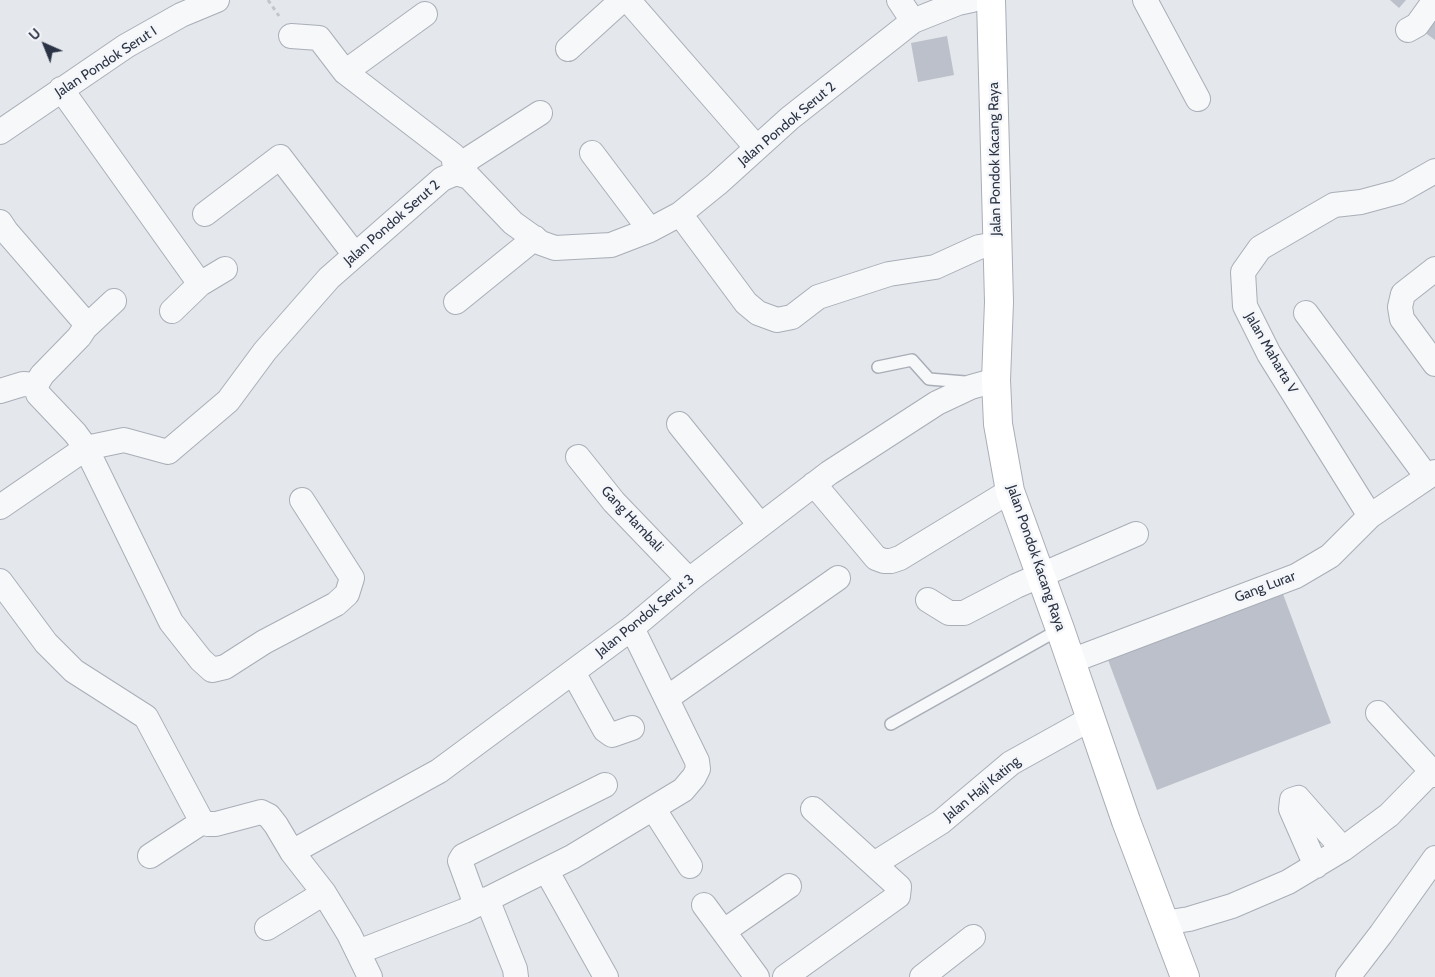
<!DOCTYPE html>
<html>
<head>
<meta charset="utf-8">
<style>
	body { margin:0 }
	#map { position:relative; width:1435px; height:977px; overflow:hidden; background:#e4e7ec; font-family:Cabin,sans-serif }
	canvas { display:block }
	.north { position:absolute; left:20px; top:20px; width:50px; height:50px; -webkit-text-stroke:4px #f4f6f9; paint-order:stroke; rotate:316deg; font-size:14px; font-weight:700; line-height:20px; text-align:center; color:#2b3445 }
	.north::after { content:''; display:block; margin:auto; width:18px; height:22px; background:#2b3445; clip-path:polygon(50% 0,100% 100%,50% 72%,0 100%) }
</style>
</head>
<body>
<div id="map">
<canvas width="1435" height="977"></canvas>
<div class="north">U</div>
</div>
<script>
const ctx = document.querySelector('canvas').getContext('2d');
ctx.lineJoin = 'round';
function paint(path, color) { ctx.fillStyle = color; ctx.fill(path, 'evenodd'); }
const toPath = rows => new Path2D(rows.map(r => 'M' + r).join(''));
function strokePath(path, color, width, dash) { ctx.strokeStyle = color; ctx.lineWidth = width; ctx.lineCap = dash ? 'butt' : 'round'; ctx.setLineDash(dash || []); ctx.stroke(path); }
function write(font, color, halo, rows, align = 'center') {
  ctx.font = font + ' Cabin,sans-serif'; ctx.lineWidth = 5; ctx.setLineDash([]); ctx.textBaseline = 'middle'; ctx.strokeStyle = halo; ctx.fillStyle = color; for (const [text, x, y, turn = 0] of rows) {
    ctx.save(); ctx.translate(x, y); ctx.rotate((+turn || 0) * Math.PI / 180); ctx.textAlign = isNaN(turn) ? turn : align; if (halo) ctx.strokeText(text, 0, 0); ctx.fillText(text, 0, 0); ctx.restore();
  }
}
paint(toPath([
	[1390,0,1406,0,1399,8],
	[1435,8,1435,40,1420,29],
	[947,36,954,75,918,82,911,43],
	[1280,586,1331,723,1157,790,1105,652]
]), '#bbc0ca');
const lane = toPath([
	[878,367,912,360,929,379,965,382,967,384],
	[891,724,1060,629]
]);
const street = toPath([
	[628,0,757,148],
	[899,0,913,21],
	[1145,0,1198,99],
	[1408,30,1417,25,1435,0],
	[291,36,319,38,345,72,453,155,456,173],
	[568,49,622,0],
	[345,72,425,14],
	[61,89,200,284,225,269],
	[0,132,126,46,181,15,217,0],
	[592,153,650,230],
	[456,173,470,158,540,113],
	[205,214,280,157,355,255],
	[680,214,746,303,758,313,777,320,792,317,818,297,889,274,935,267,979,247,997,244],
	[0,222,6,231,83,320,85,328,79,337,42,375,36,385,38,394,75,433,86,448,171,622,201,660,212,670,225,667,264,642,336,604,347,594,352,578,302,500],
	[1435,269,1403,294,1400,307,1402,319,1435,364],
	[456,302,535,238],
	[172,311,200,284],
	[1306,313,1427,477],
	[85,328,114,301],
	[0,391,23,384,36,385],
	[679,424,760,525],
	[578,457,614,502,689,580],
	[814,484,876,558,884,561,891,561,900,558,1010,491],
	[0,507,86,448,124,440,168,452,228,401,265,351,329,278,442,179,456,173,469,177,513,223,541,243,555,248,611,245,650,230,680,214,717,184,790,118,913,21,958,3,972,0],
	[1370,516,1269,354,1245,306,1243,272,1260,248,1334,205,1361,202,1398,192,1435,171],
	[0,581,46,643,74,671,146,717,202,822],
	[928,600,949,613,964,613,1016,586,1136,534],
	[1071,661,1296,576,1330,556,1370,516,1435,472],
	[573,672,605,730,612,735,632,728],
	[667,698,838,578],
	[1378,713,1435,775],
	[653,808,690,866],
	[292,852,439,771,632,628,689,580,829,473,937,403,971,387,996,380],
	[150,856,202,822,208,824,216,824,261,812,269,816,276,825,292,852,324,893,349,934,370,977],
	[874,864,941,822,1011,763,1092,718],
	[1316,866,1291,809,1292,800,1298,798,1343,849],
	[546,870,606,977],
	[487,899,515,969,516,977],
	[476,905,460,861,463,856,605,785],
	[704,905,757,977],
	[1164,923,1189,919,1232,906,1288,882,1343,849,1389,815,1432,771],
	[267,928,324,893],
	[724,931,789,886],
	[358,952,464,911,572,857,683,790,694,777,698,769,697,761,632,628],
	[785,977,898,896,899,887,813,809],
	[922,977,973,937],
	[1348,977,1381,934,1435,858]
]);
const secondary = toPath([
	[991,0,999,302,996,380,998,424,1010,491,1060,629,1126,821,1185,977]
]);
strokePath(lane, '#a9aeb7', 14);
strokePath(street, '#a9aeb7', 26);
strokePath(secondary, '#a9aeb7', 30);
strokePath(toPath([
	[268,0,279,16]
]), '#c2c5cb', 3, [4, 4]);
strokePath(lane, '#f7f8fa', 11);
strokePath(street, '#f7f8fa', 24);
strokePath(secondary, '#fff', 28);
write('14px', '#2b3445', '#f4f6f9', [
	["Jalan Pondok Serut I",106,62,-33],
	["Jalan Pondok Serut 2",787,124,-40],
	["Jalan Pondok Kacang Raya",995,159,-91],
	["Jalan Pondok Serut 2",392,223,-41],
	["Jalan Maharta V",1271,353,60],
	["Gang Hambali",632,519,47],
	["Jalan Pondok Kacang Raya",1036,558,71],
	["Gang Lurar",1265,587,-21],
	["Jalan Pondok Serut 3",645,616,-39],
	["Jalan Haji Kating",982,789,-39]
]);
</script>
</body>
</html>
